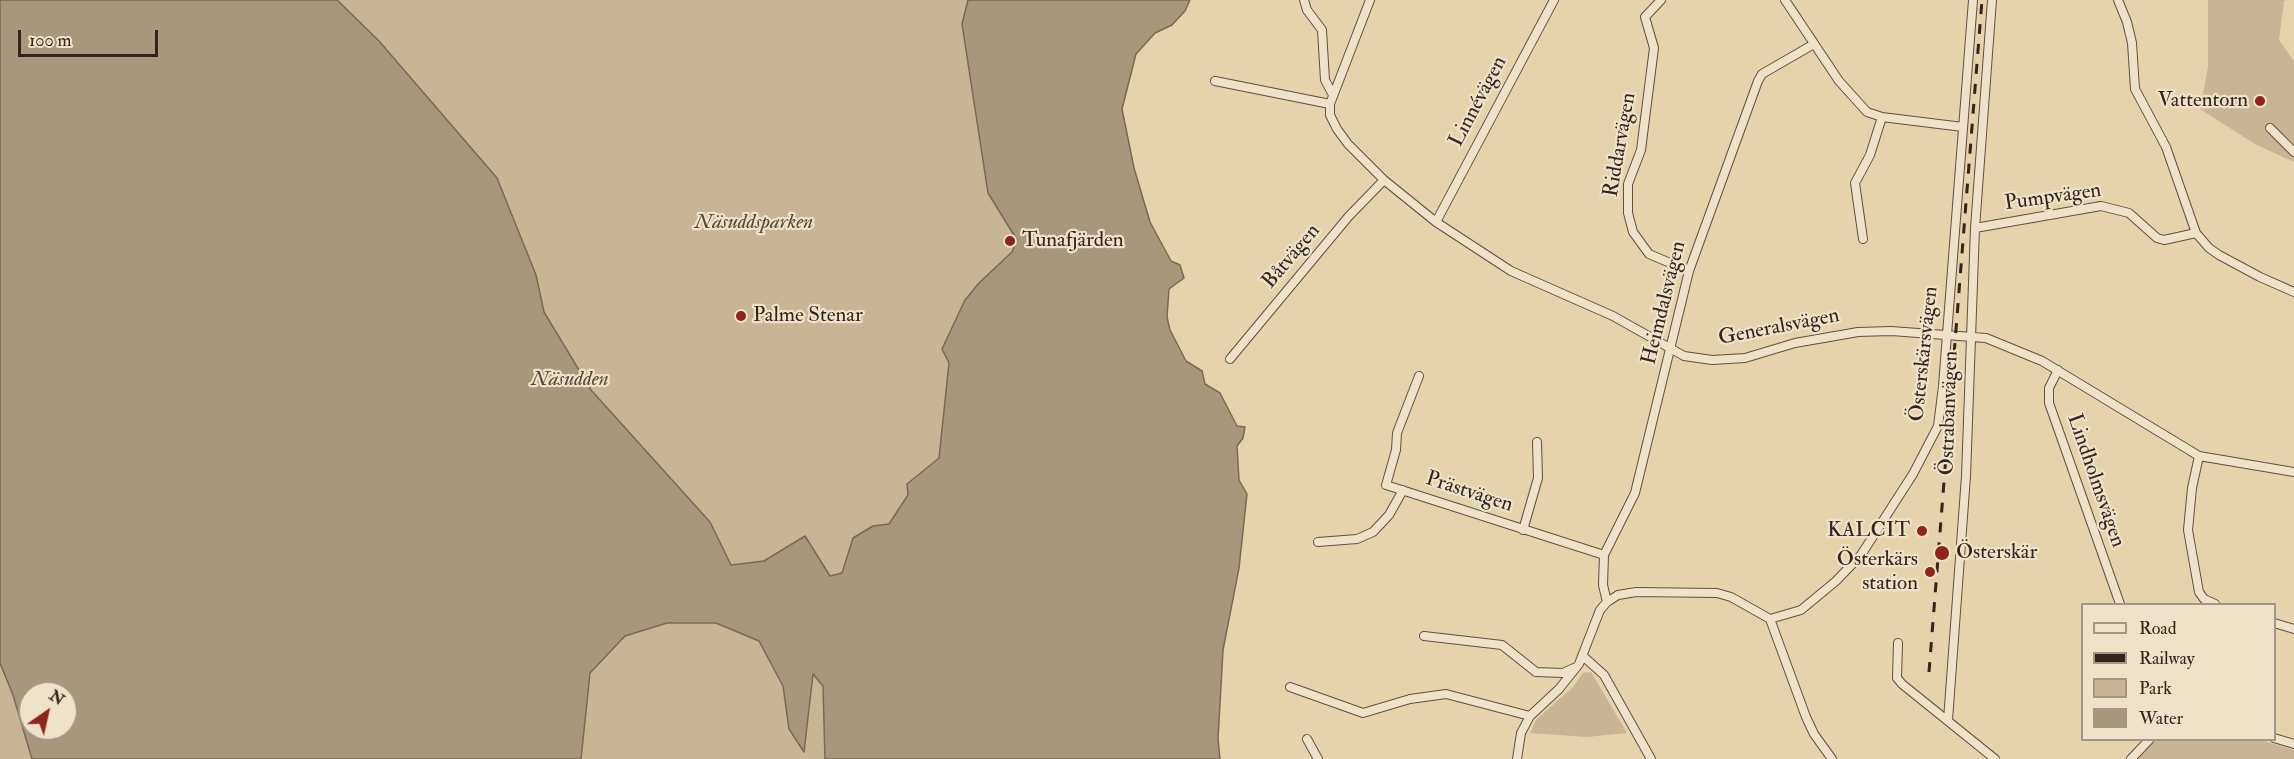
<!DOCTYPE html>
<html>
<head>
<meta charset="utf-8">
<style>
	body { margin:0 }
	#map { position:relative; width:2294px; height:759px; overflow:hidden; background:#e5d3ac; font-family:"IM FELL Double Pica",serif }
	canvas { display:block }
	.legend { position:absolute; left:2081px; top:603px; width:195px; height:138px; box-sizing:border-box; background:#eee2c9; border:2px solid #a39684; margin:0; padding:8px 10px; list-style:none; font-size:18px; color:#33241d }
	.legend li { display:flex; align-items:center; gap:12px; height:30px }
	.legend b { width:30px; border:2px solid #a39684 }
	.north { position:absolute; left:18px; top:681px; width:60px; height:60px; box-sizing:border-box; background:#eee2c9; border:2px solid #a39684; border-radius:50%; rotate:34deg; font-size:16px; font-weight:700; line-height:24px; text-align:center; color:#33241d }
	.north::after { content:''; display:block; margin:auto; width:21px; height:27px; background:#8f2418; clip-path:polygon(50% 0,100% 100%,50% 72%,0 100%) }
	.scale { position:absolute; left:18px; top:30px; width:140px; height:27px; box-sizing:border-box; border:3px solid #33241d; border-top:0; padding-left:8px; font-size:18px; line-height:21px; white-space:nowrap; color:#33241d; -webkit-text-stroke:4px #eee2c9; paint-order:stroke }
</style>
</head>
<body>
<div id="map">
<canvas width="2294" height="759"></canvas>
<ul class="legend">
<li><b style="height:8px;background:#eee2c9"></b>Road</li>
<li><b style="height:8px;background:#33241d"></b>Railway</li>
<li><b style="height:16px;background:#c7b594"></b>Park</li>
<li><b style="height:16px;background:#a8987b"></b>Water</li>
</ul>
<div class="north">N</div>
<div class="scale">100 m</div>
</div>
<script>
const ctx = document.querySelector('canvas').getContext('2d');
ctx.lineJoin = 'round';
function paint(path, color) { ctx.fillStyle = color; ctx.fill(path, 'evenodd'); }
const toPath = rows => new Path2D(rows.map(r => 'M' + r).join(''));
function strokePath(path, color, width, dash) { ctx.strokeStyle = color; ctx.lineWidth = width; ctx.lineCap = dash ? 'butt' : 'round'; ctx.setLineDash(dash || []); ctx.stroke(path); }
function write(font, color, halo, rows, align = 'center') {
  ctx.font = font + ' "IM FELL Double Pica",serif'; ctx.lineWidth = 4.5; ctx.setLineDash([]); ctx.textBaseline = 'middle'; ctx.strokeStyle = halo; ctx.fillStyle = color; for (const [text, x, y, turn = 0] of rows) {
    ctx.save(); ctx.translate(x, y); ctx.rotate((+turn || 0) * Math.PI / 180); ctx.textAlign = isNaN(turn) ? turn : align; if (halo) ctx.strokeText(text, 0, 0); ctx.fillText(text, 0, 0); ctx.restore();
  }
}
paint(toPath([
	[55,0,1066,0,1029,759,286,759],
	[2208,0,2287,0,2284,1,2279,40,2294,61,2294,162,2255,144,2200,109,2208,67],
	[0,663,13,695,32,759,0,759],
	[1591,672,1627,733,1587,737,1530,733,1536,720,1573,687,1583,673],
	[2154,740,2261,740,2294,750,2294,759,2136,759]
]), '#c7b594');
const water = toPath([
	[0,0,337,0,379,41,497,178,536,275,544,312,591,390,710,522,731,565,764,561,805,536,830,576,842,573,853,538,873,526,889,524,908,495,907,484,939,458,949,363,942,349,965,300,979,283,1012,252,1017,240,988,193,962,24,968,0,1190,0,1185,11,1172,25,1155,33,1136,54,1122,109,1134,168,1150,222,1171,261,1180,265,1184,278,1169,289,1167,317,1170,330,1186,361,1202,371,1205,384,1220,393,1237,426,1245,427,1243,438,1237,446,1239,480,1247,494,1239,568,1223,650,1218,739,1220,759,825,759,823,686,813,674,804,752,789,729,783,686,759,641,716,623,667,623,625,636,590,673,581,759,32,759,13,695,0,663,0,0],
	[30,693,66,693,66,729,30,729,30,693]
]);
paint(water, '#a8987b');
strokePath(water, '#796a55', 1.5);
const minor = toPath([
	[1304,0,1307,10,1322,30,1325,80,1333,95],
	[1370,0,1330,104,1330,115,1337,129,1348,144,1384,180,1436,222,1511,271,1613,316,1684,356,1712,360,1745,358,1795,343,1858,332,1891,331,1986,338,2042,361,2199,456,2294,472],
	[1661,0,1645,17,1654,48,1641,150,1628,184,1628,213,1633,232,1649,254,1689,271],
	[1785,0,1839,81,1867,112,1882,117,1963,127],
	[2118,0,2127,22,2132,43,2135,89,2166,147,2196,233,2209,248,2219,255,2260,277,2294,292],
	[1215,81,1330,104],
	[2270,128,2294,152],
	[1436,222,1554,0],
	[1975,228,2101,206,2129,213,2157,238,2164,240,2196,233],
	[1863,239,1855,183,1870,155,1882,117],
	[1230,359,1349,216,1384,180],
	[2058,370,2049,388,2049,403,2120,604],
	[1419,376,1397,433,1396,450,1386,485,1604,555],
	[2199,456,2192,488,2188,530,2199,592,2204,599,2215,604],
	[1523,530,1538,478,1537,442],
	[1318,542,1357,539,1373,532,1389,515,1403,490],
	[1607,602,1603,585,1604,555,1635,493,1689,271,1758,81,1762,74,1814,44],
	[1770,619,1806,717,1814,734,1832,759],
	[2274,623,2294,629],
	[1424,636,1502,645,1536,672,1563,673,1574,668],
	[1898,643,1897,678,1902,684,1995,759],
	[1584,657,1604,675,1651,759],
	[1290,687,1363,713,1410,699,1446,694,1530,716],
	[1948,720,1966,476,1975,228,1992,0],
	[2274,738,2294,744],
	[1307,739,1318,759],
	[1517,759,1521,733,1530,716,1559,689,1579,664,1600,610,1607,602,1618,595,1636,592,1717,593,1731,597,1770,619,1801,610,1836,581,1861,555,1913,474,1938,426,1943,386,1973,0],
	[2131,759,2149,740]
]);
strokePath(minor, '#605041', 10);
strokePath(minor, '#eee2c9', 8);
strokePath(toPath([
	[1929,672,1982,0]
]), '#33241d', 3, [10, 10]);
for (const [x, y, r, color] of [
	[2260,101,6,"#8f2418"],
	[1010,241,6,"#8f2418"],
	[741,316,6,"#8f2418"],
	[1922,531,6,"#8f2418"],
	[1942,553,8,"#8f2418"],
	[1930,572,6,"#8f2418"]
]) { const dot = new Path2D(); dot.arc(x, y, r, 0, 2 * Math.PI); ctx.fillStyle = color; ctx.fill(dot); strokePath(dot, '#eee2c9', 2); }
write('21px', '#33241d', '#eee2c9', [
	["Vattentorn",2248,101],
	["Tunafjärden",1022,241,"left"],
	["Palme Stenar",753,316,"left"],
	["KALCIT",1910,531],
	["Österskär",1956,553,"left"],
	["Österkärs",1918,560],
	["station",1918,584]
], 'right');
write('21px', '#33241d', '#eee2c9', [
	["Linnévägen",1479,102,-62],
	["Riddarvägen",1621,145,-80],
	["Pumpvägen",2053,198,-8],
	["Båtvägen",1292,257,-50],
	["Heimdalsvägen",1665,303,-76],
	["Generalsvägen",1779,328,-11],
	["Österskärsvägen",1925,354,-84],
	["Östrabanvägen",1950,413,-88],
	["Lindholmsvägen",2095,481,71],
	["Prästvägen",1469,493,18]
]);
write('italic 21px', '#58483b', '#eee2c9', [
	["Näsuddsparken",754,223],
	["Näsudden",570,380]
]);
</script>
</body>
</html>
